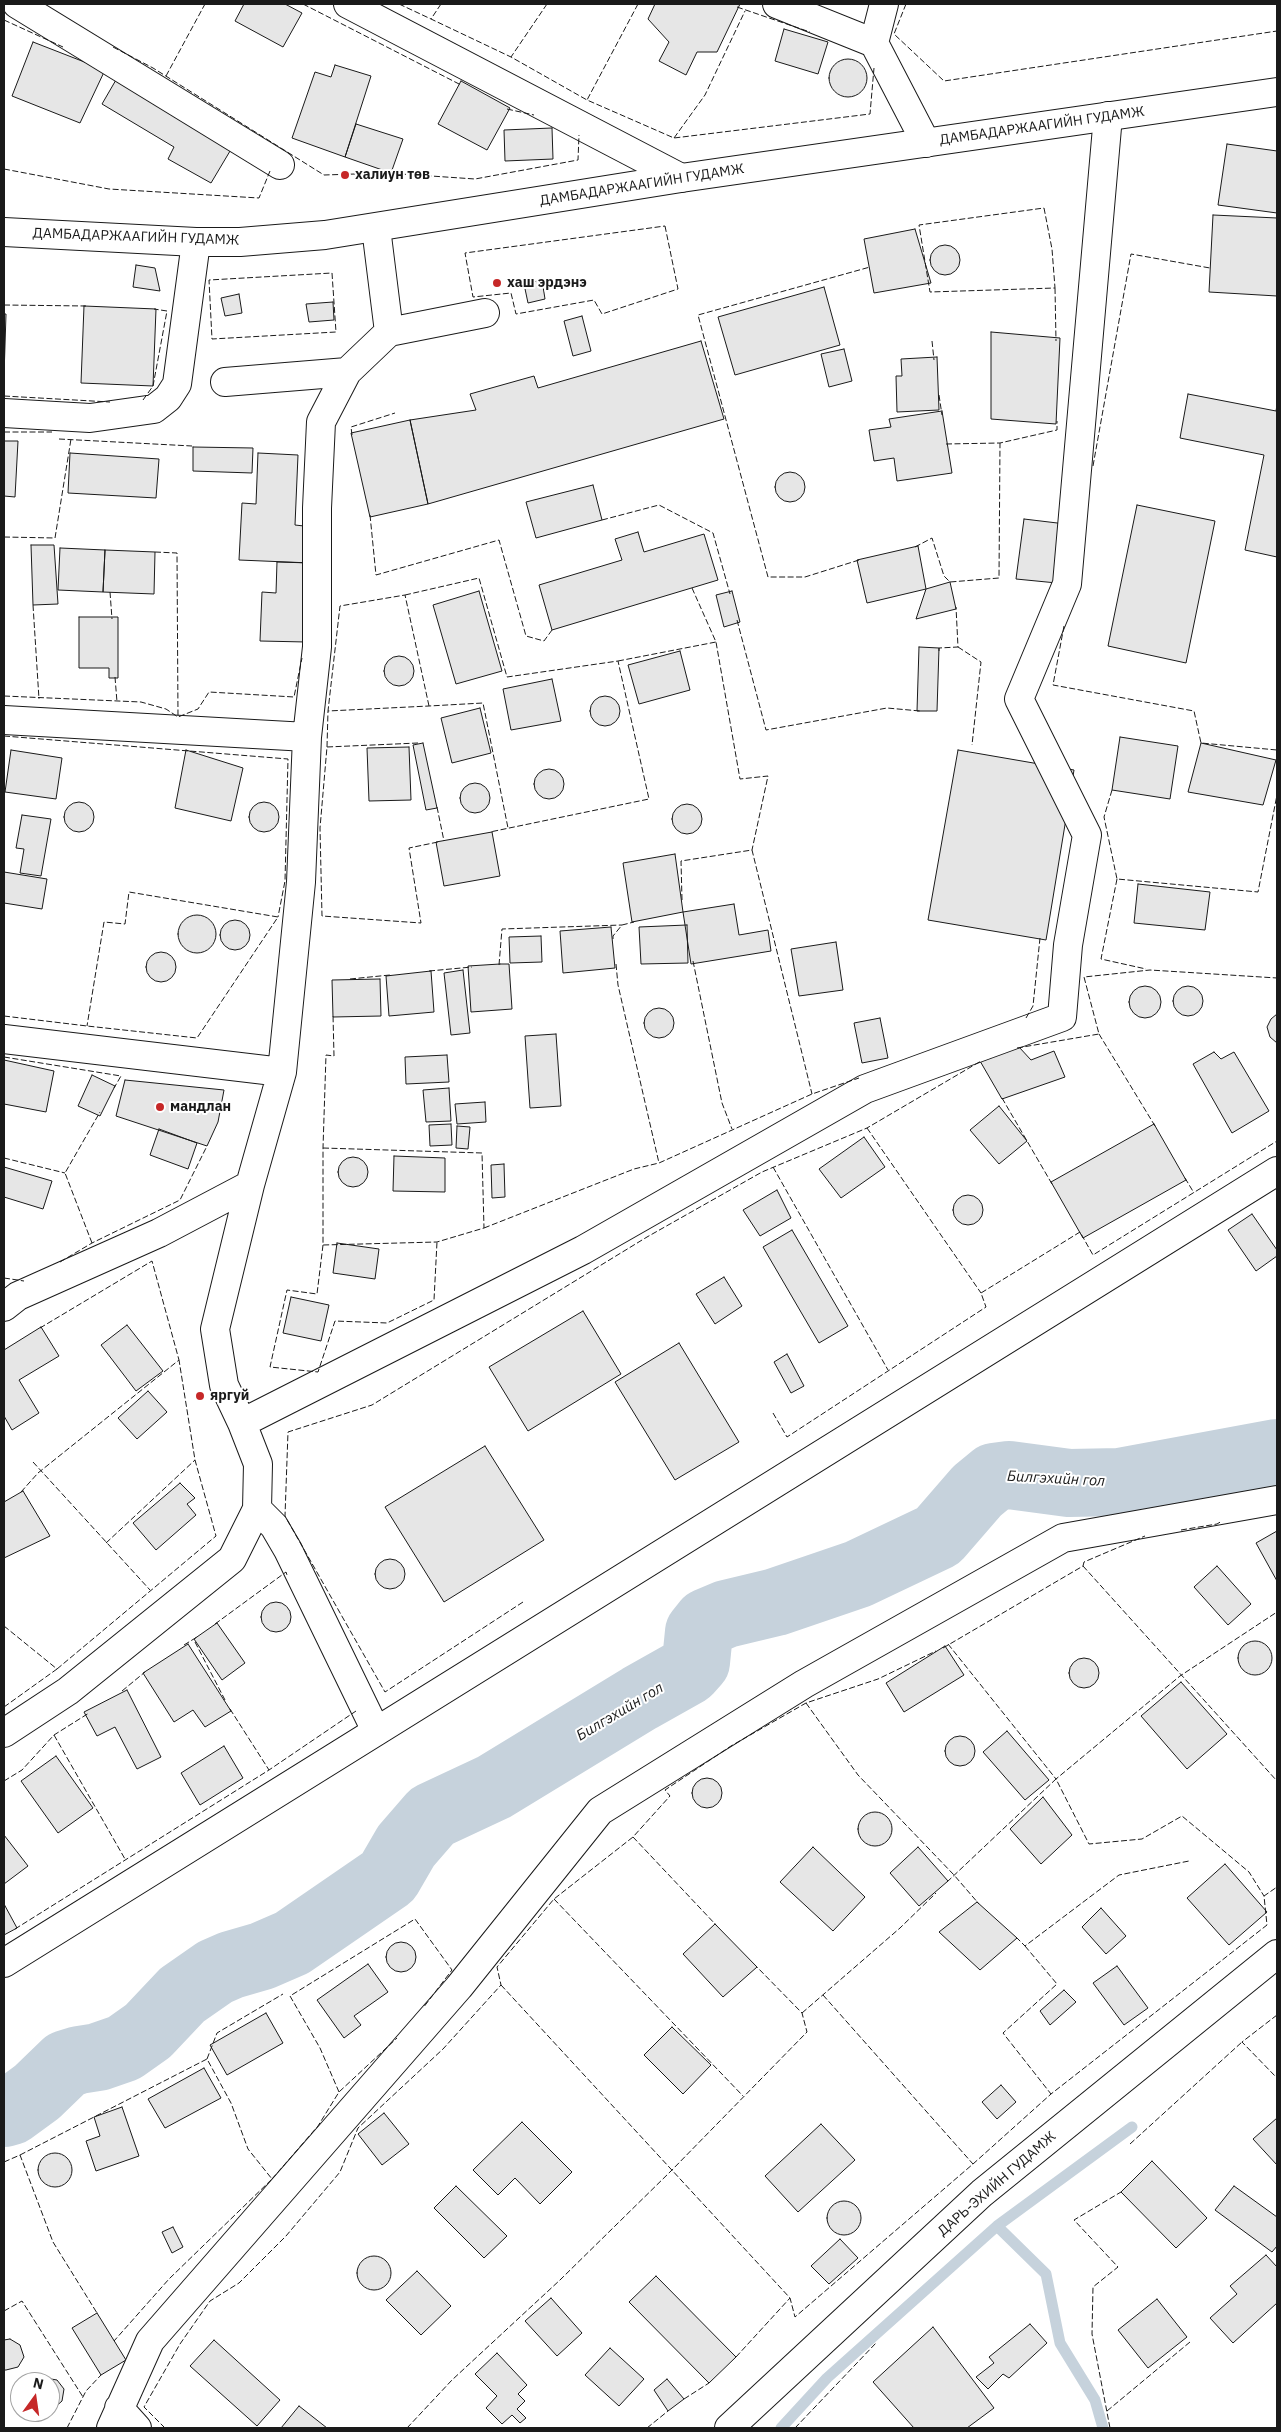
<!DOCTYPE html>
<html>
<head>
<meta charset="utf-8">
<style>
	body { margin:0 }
	#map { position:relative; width:1281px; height:2432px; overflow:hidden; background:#fff; font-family:"IBM Plex Sans",sans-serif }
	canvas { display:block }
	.frame { position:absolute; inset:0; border:5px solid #1a1a1a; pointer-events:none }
	.north { position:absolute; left:10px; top:2372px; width:50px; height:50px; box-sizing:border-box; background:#fff; border:1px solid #a3a3a3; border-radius:50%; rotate:14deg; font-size:14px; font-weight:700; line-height:20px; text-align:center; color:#1a1a1a }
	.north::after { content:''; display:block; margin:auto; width:18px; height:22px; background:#c62828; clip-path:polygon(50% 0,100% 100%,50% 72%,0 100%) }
</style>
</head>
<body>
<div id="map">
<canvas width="1281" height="2432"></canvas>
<div class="frame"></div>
<div class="north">N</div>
</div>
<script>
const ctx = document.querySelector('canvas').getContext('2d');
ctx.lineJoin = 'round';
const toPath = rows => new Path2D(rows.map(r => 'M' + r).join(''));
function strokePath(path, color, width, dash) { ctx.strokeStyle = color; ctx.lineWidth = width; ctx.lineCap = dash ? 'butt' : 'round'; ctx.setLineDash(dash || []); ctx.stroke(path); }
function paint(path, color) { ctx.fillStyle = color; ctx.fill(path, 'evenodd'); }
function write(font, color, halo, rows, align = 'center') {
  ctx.font = font + ' "IBM Plex Sans",sans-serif'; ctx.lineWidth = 4; ctx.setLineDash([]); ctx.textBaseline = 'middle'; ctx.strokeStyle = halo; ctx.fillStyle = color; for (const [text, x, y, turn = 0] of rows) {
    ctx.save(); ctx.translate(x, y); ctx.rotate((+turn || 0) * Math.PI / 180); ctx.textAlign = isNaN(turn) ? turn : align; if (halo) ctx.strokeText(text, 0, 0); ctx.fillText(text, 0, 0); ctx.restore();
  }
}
strokePath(toPath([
	[997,2226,1046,2274,1060,2343,1095,2400,1103,2428],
	[781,2428,827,2378,997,2226,1132,2127]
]), '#c6d2dc', 11);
strokePath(toPath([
	[4,2113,11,2111,37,2092,66,2064,79,2060,98,2057,124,2048,148,2031,182,1995,215,1972,231,1965,262,1956,292,1943,388,1877,406,1846,432,1816,494,1787,640,1698,688,1671,696,1662,699,1632,707,1622,726,1614,776,1602,858,1574,938,1536,977,1491,994,1477,1009,1475,1069,1483,1120,1482,1277,1453]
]), '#c6d2dc', 68);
const building = toPath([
	[244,4,285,4,302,13,283,47,235,21,244,4],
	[655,4,740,4,717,52,697,52,686,75,659,61,669,42,648,19,655,4],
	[784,29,828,42,818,74,775,61,784,29],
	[33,42,105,70,80,123,12,96,33,42],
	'829 78a19 19 0 1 1 38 0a19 19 0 1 1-38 0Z',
	[335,65,371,76,345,157,292,138,315,72,331,77,335,65],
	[120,73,236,141,211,183,168,159,174,147,102,104,120,73],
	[461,81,510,108,487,150,438,124,461,81],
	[356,124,403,139,391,173,345,157,356,124],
	[552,128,553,159,505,161,504,130,552,128],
	[1227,144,1277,151,1277,213,1218,205,1227,144],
	[1213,215,1277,218,1277,296,1209,292,1213,215],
	[915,229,931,283,874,293,864,239,915,229],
	'930 260a15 15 0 1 1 30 0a15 15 0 1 1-30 0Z',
	[136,265,155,268,160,291,133,287,136,265],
	[542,280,545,299,528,303,524,284,542,280],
	[824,287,840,345,735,375,718,317,824,287],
	[239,294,242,313,225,316,221,298,239,294],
	[333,302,334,320,309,322,306,304,333,302],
	[84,306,156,309,153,386,81,383,84,306],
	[4,314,6,314,4,376,4,314],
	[582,316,591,351,573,356,564,321,582,316],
	[991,332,1060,338,1056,424,991,419,991,332],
	[701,341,724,419,428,504,410,420,476,410,470,394,534,376,538,388,701,341],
	[844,349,852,381,829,387,821,354,844,349],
	[937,357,939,410,897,412,896,376,902,376,901,359,937,357],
	[1188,394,1276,411,1277,405,1277,557,1245,550,1264,455,1180,438,1188,394],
	[942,411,952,473,897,481,894,458,874,461,869,430,891,427,889,419,942,411],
	[410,420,428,504,370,517,351,433,410,420],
	[4,441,18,441,15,497,4,496,4,441],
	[193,447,253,448,252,473,193,471,193,447],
	[70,453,159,459,156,498,68,493,70,453],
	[258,453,298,455,295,525,313,527,311,563,239,560,242,503,256,504,258,453],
	'775 487a15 15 0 1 1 30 0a15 15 0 1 1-30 0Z',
	[593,485,602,520,536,538,526,502,593,485],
	[1137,505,1215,521,1186,663,1108,646,1137,505],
	[1024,519,1074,525,1067,584,1016,579,1024,519],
	[638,532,644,552,704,534,718,580,552,630,539,585,622,560,615,539,638,532],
	[31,545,54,545,58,604,33,605,31,545],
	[918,546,926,589,867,603,857,560,918,546],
	[60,548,105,550,103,592,58,590,60,548],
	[105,550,155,552,154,594,103,592,105,550],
	[277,562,311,563,306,642,260,641,262,592,276,593,277,562],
	[950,582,956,609,916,619,926,589,950,582],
	[479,591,502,671,456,684,433,605,479,591],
	[732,591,740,622,724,627,716,595,732,591],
	[79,617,118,617,118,678,109,678,109,668,79,668,79,617],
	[919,647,939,648,937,711,917,711,919,647],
	[680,651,690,690,639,704,628,665,680,651],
	'384 671a15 15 0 1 1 30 0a15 15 0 1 1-30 0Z',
	[552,679,561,721,511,730,503,689,552,679],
	'590 711a15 15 0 1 1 30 0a15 15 0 1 1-30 0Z',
	[480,708,491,753,452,763,441,718,480,708],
	[1120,737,1178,746,1170,799,1112,790,1120,737],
	[423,743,437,808,426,810,413,745,423,743],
	[1201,743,1276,760,1263,805,1188,792,1201,743],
	[409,747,411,800,369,801,367,748,409,747],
	[11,750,62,758,56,799,5,792,11,750],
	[186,750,243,768,231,821,175,808,186,750],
	[958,750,1074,770,1046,940,928,920,958,750],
	'534 784a15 15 0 1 1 30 0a15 15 0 1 1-30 0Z',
	'460 798a15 15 0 1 1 30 0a15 15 0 1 1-30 0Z',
	'249 817a15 15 0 1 1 30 0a15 15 0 1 1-30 0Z',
	'64 817a15 15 0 1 1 30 0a15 15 0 1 1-30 0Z',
	'672 819a15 15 0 1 1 30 0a15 15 0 1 1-30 0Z',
	[22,815,51,819,41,876,20,873,24,849,16,848,22,815],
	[492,832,500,876,444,886,436,842,492,832],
	[675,854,683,912,632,922,623,863,675,854],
	[4,872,47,879,42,909,4,903,4,872],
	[1138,884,1210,892,1205,930,1134,923,1138,884],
	[734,904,739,935,768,930,771,951,691,964,683,912,734,904],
	'178 934a19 19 0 1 1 38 0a19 19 0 1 1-38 0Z',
	'220 935a15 15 0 1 1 30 0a15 15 0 1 1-30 0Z',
	[687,925,688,963,641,964,639,927,687,925],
	[611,927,615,968,563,973,560,931,611,927],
	[541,936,542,962,510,963,509,937,541,936],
	[836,942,843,990,799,996,791,949,836,942],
	'146 967a15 15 0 1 1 30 0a15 15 0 1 1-30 0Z',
	[500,964,509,964,512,1009,471,1012,468,966,500,964],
	[463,970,470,1033,451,1035,444,973,463,970],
	[431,971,434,1012,389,1016,386,976,431,971],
	[380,979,381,1016,333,1017,332,980,380,979],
	'1173 1001a15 15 0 1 1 30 0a15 15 0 1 1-30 0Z',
	'1129 1002a16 16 0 1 1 32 0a16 16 0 1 1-32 0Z',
	'644 1023a15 15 0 1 1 30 0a15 15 0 1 1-30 0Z',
	[1277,1014,1277,1043,1270,1037,1267,1027,1271,1019,1277,1014],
	[880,1018,888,1058,862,1063,854,1023,880,1018],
	[556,1034,561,1106,530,1108,525,1036,556,1034],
	[1019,1047,1031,1060,1054,1051,1065,1077,1002,1099,980,1061,1019,1047],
	[1214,1052,1221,1059,1234,1052,1269,1111,1232,1133,1193,1064,1214,1052],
	[447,1055,449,1082,406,1084,405,1057,447,1055],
	[4,1060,54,1071,46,1112,4,1104,4,1060],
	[92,1075,115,1086,100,1116,78,1106,92,1075],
	[125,1080,224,1090,218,1122,207,1146,116,1116,125,1080],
	[449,1088,451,1121,426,1122,423,1090,449,1088],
	[485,1102,486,1122,457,1124,455,1104,485,1102],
	[999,1106,1027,1141,999,1164,970,1130,999,1106],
	[451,1124,452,1145,430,1146,429,1125,451,1124],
	[1154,1124,1186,1180,1083,1238,1051,1182,1154,1124],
	[457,1126,470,1127,468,1149,456,1148,457,1126],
	[159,1129,197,1143,188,1169,150,1155,159,1129],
	[864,1137,885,1167,841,1198,819,1169,864,1137],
	[394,1156,445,1158,445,1192,393,1191,394,1156],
	'338 1172a15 15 0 1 1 30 0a15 15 0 1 1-30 0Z',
	[504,1164,505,1197,492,1198,491,1165,504,1164],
	[4,1167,52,1181,43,1209,4,1197,4,1167],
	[777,1190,791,1218,760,1236,743,1210,777,1190],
	'953 1210a15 15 0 1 1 30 0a15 15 0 1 1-30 0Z',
	[1252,1214,1277,1250,1277,1256,1256,1271,1228,1230,1252,1214],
	[792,1230,848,1326,819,1343,763,1247,792,1230],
	[337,1243,379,1249,375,1279,333,1273,337,1243],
	[724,1277,742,1306,715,1324,696,1294,724,1277],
	[291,1297,329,1305,321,1341,283,1333,291,1297],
	[583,1311,621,1374,528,1431,489,1367,583,1311],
	[127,1325,163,1371,136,1391,101,1345,127,1325],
	[41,1327,59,1356,19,1380,39,1413,12,1430,4,1416,4,1350,41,1327],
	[679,1343,739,1442,675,1480,615,1382,679,1343],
	[787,1354,804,1386,791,1393,774,1362,787,1354],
	[148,1391,167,1412,137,1439,118,1418,148,1391],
	[485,1446,544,1540,444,1602,385,1507,485,1446],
	[180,1483,195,1498,187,1504,196,1515,156,1550,133,1523,180,1483],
	[23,1491,50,1536,4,1558,4,1502,23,1491],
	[1277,1531,1277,1581,1256,1543,1277,1531],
	'375 1574a15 15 0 1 1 30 0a15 15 0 1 1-30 0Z',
	[1217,1566,1251,1604,1228,1625,1194,1587,1217,1566],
	'261 1617a15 15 0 1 1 30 0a15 15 0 1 1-30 0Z',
	[217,1623,245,1663,222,1680,194,1639,217,1623],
	'1238 1658a17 17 0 1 1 34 0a17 17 0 1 1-34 0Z',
	[188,1644,231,1711,205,1727,193,1710,174,1722,143,1673,188,1644],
	[945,1646,964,1675,904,1712,886,1683,945,1646],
	'1069 1673a15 15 0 1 1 30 0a15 15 0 1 1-30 0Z',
	[1181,1682,1227,1734,1187,1769,1141,1716,1181,1682],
	[127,1690,161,1757,137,1769,115,1727,97,1736,84,1712,127,1690],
	[1007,1731,1049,1780,1025,1800,983,1752,1007,1731],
	'945 1751a15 15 0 1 1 30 0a15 15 0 1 1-30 0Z',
	[224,1746,243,1778,200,1805,181,1773,224,1746],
	[56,1756,93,1808,58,1833,21,1781,56,1756],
	'692 1793a15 15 0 1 1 30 0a15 15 0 1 1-30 0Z',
	[1043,1797,1072,1835,1041,1864,1010,1829,1043,1797],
	'858 1829a17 17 0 1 1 34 0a17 17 0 1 1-34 0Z',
	[4,1835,28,1866,4,1884,4,1835],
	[813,1847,865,1897,833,1931,780,1882,813,1847],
	[918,1847,948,1881,919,1906,890,1873,918,1847],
	[1225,1864,1267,1912,1229,1945,1187,1898,1225,1864],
	[977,1902,1017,1938,980,1970,939,1932,977,1902],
	[4,1904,17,1928,4,1935,4,1904],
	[1101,1908,1126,1936,1106,1954,1082,1927,1101,1908],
	[715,1924,757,1967,723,1997,683,1954,715,1924],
	'386 1957a15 15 0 1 1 30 0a15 15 0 1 1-30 0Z',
	[368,1964,388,1992,354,2016,361,2025,344,2038,317,2000,368,1964],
	[1117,1966,1148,2008,1124,2025,1093,1983,1117,1966],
	[1064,1990,1076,2002,1050,2025,1040,2011,1064,1990],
	[266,2013,283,2043,227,2075,210,2045,266,2013],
	[672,2027,711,2065,683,2094,644,2055,672,2027],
	[204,2068,221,2098,165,2128,148,2099,204,2068],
	[1001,2085,1016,2102,997,2119,982,2102,1001,2085],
	[122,2107,139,2156,96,2171,86,2141,100,2136,94,2117,122,2107],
	[384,2113,409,2144,382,2165,358,2134,384,2113],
	[1277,2118,1277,2165,1253,2139,1277,2118],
	[522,2122,572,2172,540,2204,515,2178,498,2195,473,2170,522,2122],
	[821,2124,855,2160,798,2212,765,2176,821,2124],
	'38 2170a17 17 0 1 1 34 0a17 17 0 1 1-34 0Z',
	[1152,2161,1207,2218,1176,2248,1121,2192,1152,2161],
	[456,2186,507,2236,484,2258,434,2208,456,2186],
	[1234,2186,1277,2217,1277,2246,1272,2252,1215,2210,1234,2186],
	'827 2218a17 17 0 1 1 34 0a17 17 0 1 1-34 0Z',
	[173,2227,183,2247,172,2253,162,2232,173,2227],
	[840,2239,858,2258,829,2284,811,2266,840,2239],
	[1266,2255,1277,2267,1277,2303,1233,2343,1210,2318,1237,2294,1230,2286,1266,2255],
	'357 2273a17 17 0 1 1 34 0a17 17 0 1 1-34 0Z',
	[417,2271,451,2306,421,2335,386,2300,417,2271],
	[656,2276,736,2357,709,2383,629,2302,656,2276],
	[551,2298,582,2333,557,2356,525,2321,551,2298],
	[1157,2299,1187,2337,1148,2368,1118,2330,1157,2299],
	[97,2313,126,2360,101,2375,72,2328,97,2313],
	[1030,2324,1047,2343,1009,2378,1003,2374,988,2389,976,2377,994,2363,989,2357,1030,2324],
	[933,2327,994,2408,967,2428,914,2428,873,2382,933,2327],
	[10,2339,20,2345,24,2357,18,2367,6,2370,4,2370,4,2340,10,2339],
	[214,2340,280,2400,257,2426,190,2366,214,2340],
	[610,2348,644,2379,619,2406,585,2375,610,2348],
	[497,2353,527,2385,518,2394,525,2401,517,2409,526,2418,520,2423,512,2415,502,2424,486,2408,497,2396,475,2374,497,2353],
	[45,2378,57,2380,64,2389,62,2401,53,2409,50,2408,50,2382,38,2382,45,2378],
	[667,2379,684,2399,668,2411,654,2390,667,2379],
	[299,2406,327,2428,281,2428,299,2406]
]);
paint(building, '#e6e6e6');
strokePath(building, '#1a1a1a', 1);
const minor = toPath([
	[17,4,280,165],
	[348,4,681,178],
	[777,4,874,43],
	[884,4,874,43,926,143],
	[389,332,485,313],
	[225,382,347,372],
	[4,413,90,418,154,409,168,398,177,384,196,242],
	[4,720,307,737],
	[4,1039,282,1072],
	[4,1307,18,1296,159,1233,250,1185,282,1072,301,882,307,737,317,647,317,508,321,422,347,372,389,332,376,228],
	[242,1423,583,1250,865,1089,1062,1017,1068,945,1087,835,1019,699,1067,584,1108,116],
	[257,1509,274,1526,288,1550,376,1731],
	[4,1733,68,1691,232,1559,257,1509,258,1464,242,1423,224,1385,215,1329,250,1185],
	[4,1963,1277,1171],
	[119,2408,137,2428],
	[111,2428,150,2341,459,1987,600,1811,804,1684,1063,1538,1277,1500]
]);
const major = toPath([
	[4,232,196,242,240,242,325,235,681,178,1277,92],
	[729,2428,982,2193,1277,1954]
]);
strokePath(minor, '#1a1a1a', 30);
strokePath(major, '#1a1a1a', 30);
strokePath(minor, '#fff', 28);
strokePath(major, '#fff', 28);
strokePath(toPath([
	[303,4,461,85],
	[399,4,431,19],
	[441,4,431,19,511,57],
	[547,4,511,57,587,100],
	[638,4,587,100,674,138,870,114,874,68],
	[906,4,894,34,944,81,1277,31],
	[737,7,810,32],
	[4,20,63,47],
	[113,47,153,68,324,175,387,173,475,179,578,160,579,135],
	[166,76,205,4],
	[507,109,534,115],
	[674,138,705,95,745,11],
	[4,169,109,189,259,198,270,171],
	[1044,208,1052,249,1055,288,930,292,919,225,1044,208],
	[665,226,678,289,602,314,594,300,516,314,511,293,473,297,465,253,665,226],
	[332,273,336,332,212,339,209,280,332,273],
	[1055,288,1056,341],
	[4,305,86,306],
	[932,341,934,360],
	[939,395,942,415],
	[4,396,110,402],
	[143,400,153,386,167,311,154,309],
	[4,432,52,432],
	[352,435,351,427,395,413],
	[59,439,192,446],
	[946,444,1000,443,1057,430,1057,421],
	[1093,466,1131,254,1210,268],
	[370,515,376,575,499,540,526,636,544,641,552,630],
	[602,520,659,505,713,533,730,594],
	[4,537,55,538,71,439],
	[915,547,932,538,944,576,950,582,999,578,1000,443],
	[155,552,177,553,178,717],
	[859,560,805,577,768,577,698,315,870,267],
	[692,588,716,642,740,779,768,776,752,850],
	[110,592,112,619],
	[405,595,479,578,507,677,618,661,649,799,490,832],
	[33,605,39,699],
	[737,620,766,730,887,708,920,711],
	[1064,626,1053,685,1194,711,1201,743,1277,750],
	[958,647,981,662,972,745],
	[939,651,939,648,958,647,956,607],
	[618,661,716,642],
	[115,677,117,702],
	[4,696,141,702,166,709,178,717,198,709,209,692,294,697,302,658],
	[429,706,405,595,340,606,328,711,429,706,483,703,508,828],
	[4,736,288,759,285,881,278,917],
	[418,743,327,747,320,828,322,916,421,923,409,848,438,842],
	[327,747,328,711],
	[1112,790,1104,817,1117,879,1258,892,1277,795],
	[437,807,444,841],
	[1117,879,1101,959,1146,969],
	[682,900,681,861,752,850,812,1094],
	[613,939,613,936,622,925,634,922],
	[693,961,722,1103,732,1129],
	[616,964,618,985,659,1163],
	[499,965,502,929,622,925],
	[429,971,472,967],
	[350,979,390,975],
	[4,1016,87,1026,197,1038,278,917,129,892,125,924,104,922,87,1026],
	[1026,1018,1033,1006,1040,938],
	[1099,1034,1155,1126],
	[1017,1048,1099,1034,1084,977,1150,970,1277,978],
	[4,1057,121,1076,114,1088],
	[1002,1098,1052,1184],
	[867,1128,981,1293],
	[323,1148,482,1153,484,1228,437,1242,323,1245,323,1148,326,1055,334,1056,333,1015],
	[4,1158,65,1173],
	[773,1167,888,1370],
	[1185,1178,1194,1193],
	[484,1228,634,1169,659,1163,812,1094,859,1078],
	[92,1243,65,1173,100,1112],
	[323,1245,317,1294,287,1290,270,1367,318,1372,335,1321,387,1323,434,1300,437,1242],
	[60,1262,92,1243,180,1200,207,1146],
	[4,1278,24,1281],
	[773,1413,787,1437,986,1307,981,1293,1080,1232,1093,1255,1277,1141],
	[33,1462,150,1590],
	[21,1492,38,1473,179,1360,152,1261,40,1328],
	[1181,1530,1217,1524,1222,1521],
	[106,1543,195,1460],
	[1083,1566,1277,1781],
	[523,1602,385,1692,285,1516,288,1432,372,1405,647,1237,762,1172,867,1128,981,1061],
	[215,1624,286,1572,287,1575],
	[4,1626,57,1669,4,1707],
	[195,1642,225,1700],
	[948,1644,1056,1779,1180,1676,1277,1612],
	[184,1645,197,1637],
	[943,1648,1083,1566,1084,1562,1145,1536],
	[57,1669,216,1536,195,1460,179,1360],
	[122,1691,145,1672],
	[806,1703,858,1775,954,1875,979,1904],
	[230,1709,269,1770],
	[54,1735,125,1859],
	[4,1781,22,1770,54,1735,89,1713],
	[633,1837,717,1926],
	[947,1882,1056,1779,1089,1844,1142,1839,1182,1816,1249,1872,1264,1896],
	[554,1899,743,2096],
	[15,1929,269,1770,356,1711],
	[1016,1937,1025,1946,1119,1875,1189,1861],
	[1025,1946,1057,1984,1003,2033,1051,2094],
	[501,1985,790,2298,795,2317,973,2164,1051,2094,1267,1925,1264,1896,1277,1887],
	[823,1995,973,2164],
	[802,2013,900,1928,936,1893],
	[1277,2015,1242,2042,1277,2078],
	[207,2059,217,2033,283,1994],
	[339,2092,320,2048,290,1996,415,1919,452,1970,423,2008],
	[1130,2144,1242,2042],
	[20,2155,207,2059,231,2103,248,2149,272,2179,169,2279,114,2341],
	[4,2162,20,2155,53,2242,97,2313],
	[272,2179,318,2126,339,2092,397,2038],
	[4,2311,22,2301,83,2397],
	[736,2357,790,2298],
	[684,2399,709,2383],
	[1107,2411,1190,2342],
	[67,2428,86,2391,101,2375],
	[165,2428,144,2407,180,2344,210,2301,239,2283,286,2236,340,2172,358,2128,443,2049,501,1985,497,1967,554,1899,633,1837,670,1796,665,1790,731,1746,806,1703,878,1679,936,1651],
	[407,2428,452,2380,560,2280,671,2171,807,2032,802,2013,755,1965],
	[647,2428,668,2411],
	[795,2428,876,2343],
	[1110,2428,1092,2334,1093,2287,1118,2267,1074,2220,1121,2192]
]), '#1a1a1a', 1, [6, 2.5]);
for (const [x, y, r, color] of [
	[345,175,5,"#c62828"],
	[497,283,5,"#c62828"],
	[160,1107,5,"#c62828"],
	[200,1396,5,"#c62828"]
]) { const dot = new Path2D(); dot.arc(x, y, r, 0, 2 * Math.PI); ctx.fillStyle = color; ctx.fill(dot); strokePath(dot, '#fff', 2); }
write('14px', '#1a1a1a', '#fff', [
	["ДАМБАДАРЖААГИЙН ГУДАМЖ",1042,126,-8],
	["ДАМБАДАРЖААГИЙН ГУДАМЖ",642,185,-9],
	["ДАМБАДАРЖААГИЙН ГУДАМЖ",136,237,2],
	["ДАРЬ-ЭХИЙН ГУДАМЖ",997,2184,-41]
]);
write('bold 14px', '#1a1a1a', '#fff', [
	["халиун төв",355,175],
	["хаш эрдэнэ",507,283],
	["мандлан",170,1107],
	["яргуй",210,1396]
], 'left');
write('italic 15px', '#1a1a1a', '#fff', [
	["Билгэхийн гол",1056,1479,3],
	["Билгэхийн гол",620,1712,-31]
]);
</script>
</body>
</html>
